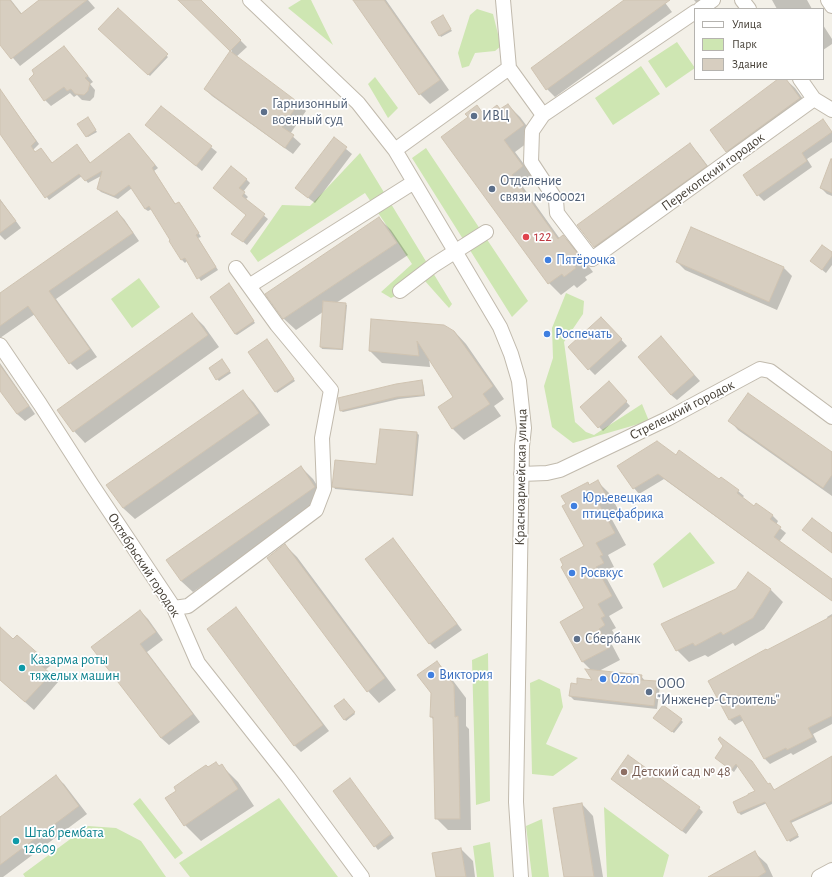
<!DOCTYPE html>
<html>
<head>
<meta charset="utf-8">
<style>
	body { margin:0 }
	#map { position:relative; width:832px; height:877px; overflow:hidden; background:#f3f0e8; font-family:"Alegreya Sans",sans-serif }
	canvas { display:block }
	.legend { position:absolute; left:694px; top:8px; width:130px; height:72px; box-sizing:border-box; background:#fff; border:1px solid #b5b3af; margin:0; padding:5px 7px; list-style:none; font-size:12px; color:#464037 }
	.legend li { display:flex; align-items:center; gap:8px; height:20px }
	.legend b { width:20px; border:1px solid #b5b3af }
</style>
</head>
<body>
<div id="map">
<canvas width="832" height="877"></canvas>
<ul class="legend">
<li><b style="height:5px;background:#fff"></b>Улица</li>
<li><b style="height:11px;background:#cee6b2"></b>Парк</li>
<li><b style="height:11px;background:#d7cec0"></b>Здание</li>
</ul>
</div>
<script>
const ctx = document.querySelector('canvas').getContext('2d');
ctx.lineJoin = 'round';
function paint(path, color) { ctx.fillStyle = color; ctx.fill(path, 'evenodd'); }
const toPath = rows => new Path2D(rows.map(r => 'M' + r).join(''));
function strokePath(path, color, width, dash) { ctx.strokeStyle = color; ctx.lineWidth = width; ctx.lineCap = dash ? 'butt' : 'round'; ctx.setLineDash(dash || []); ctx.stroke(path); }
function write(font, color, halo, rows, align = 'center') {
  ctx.font = font + ' "Alegreya Sans",sans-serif'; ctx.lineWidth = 3.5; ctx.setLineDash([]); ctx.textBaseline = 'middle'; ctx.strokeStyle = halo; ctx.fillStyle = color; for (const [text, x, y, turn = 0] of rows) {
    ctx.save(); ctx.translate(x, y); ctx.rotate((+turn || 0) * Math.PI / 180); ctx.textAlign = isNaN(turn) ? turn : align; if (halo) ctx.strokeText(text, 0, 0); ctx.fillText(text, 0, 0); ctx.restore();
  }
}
paint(toPath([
	[301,0,311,0,333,45,288,8],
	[477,9,493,14,501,46,495,51,475,53,469,66,462,68,458,53,470,15],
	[677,42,695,68,666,88,648,61],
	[641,66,660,94,613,125,595,98],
	[375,77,398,108,388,118,368,84],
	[426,148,528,301,512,317,412,158],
	[360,153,452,304,449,308,425,281,391,298,381,292,412,264,365,193,258,262,250,251,282,205,310,206],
	[139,278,160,307,132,328,111,299],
	[566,293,584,301,583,314,564,342,575,422,586,432,594,435,642,404,649,421,573,443,552,427,544,386,553,358,552,328],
	[690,532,715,563,663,588,653,564],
	[488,653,490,801,476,805,472,660],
	[539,679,560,689,563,707,546,744,578,758,553,776,532,774,530,683],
	[140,798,183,853,175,859,133,804],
	[279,798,338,877,190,877,179,863],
	[604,807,669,855,663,877,607,877],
	[542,819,549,877,532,877,526,826],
	[88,826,116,828,141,841,166,877,25,877,23,874],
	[490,842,494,877,477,877,473,846]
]), '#cee6b2');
paint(toPath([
	[0,0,11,0,22,14,39,0,88,0,95,8,20,66,0,43],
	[180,0,200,0,247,47,236,57,299,104,306,111,290,134,301,144,293,154,212,96,205,89,232,51],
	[355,0,386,0,449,90,430,104,420,94],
	[626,0,663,0,672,12,555,97,547,89,532,68],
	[694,0,712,0,701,8],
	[772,0,807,0,812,9,777,9],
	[118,9,168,57,150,76,100,29],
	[444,18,452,31,441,37,432,23],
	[823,25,832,39,832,44,823,50],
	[70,54,93,82,90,84,95,90,94,97,90,101,82,100,77,95,74,97,70,93,51,106,45,100,30,79],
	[780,79,785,79,795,88,811,110,739,163,727,151],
	[0,90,39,144,33,150,35,153,41,149,53,164,80,148,91,164,129,134,158,168,154,171,176,205,179,203,182,206,201,237,198,238,218,270,201,281,187,261,185,263,182,260,171,241,172,240,152,209,148,211,145,209,132,188,118,199,101,192,98,189,101,176,88,183,82,176,49,200,0,133],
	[508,105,520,117,535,137,515,152,534,178,523,187,560,239,563,236,575,248,593,272,585,277,587,280,577,288,574,285,561,295,549,283,469,117,476,106,485,115,501,110],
	[161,107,217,152,202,171,146,125],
	[89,120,97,132,88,137,86,136],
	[822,121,832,132,832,142,807,159,812,167,764,201,758,195],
	[334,139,352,154,315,203,303,194],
	[690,145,698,153,714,174,602,255,594,247],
	[832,159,832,196,827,194,821,188],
	[246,179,250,183,243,192,248,197,245,200,268,219,247,245,237,237,247,215,218,192],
	[0,199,21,228,5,240,0,235],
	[117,212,124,219,139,241,56,299,97,357,77,370,70,363,35,314,0,338,0,294],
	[379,218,391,230,408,255,336,303,345,304,347,305,343,350,322,349,321,347,323,312,296,330,284,319,267,294],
	[692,228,784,268,792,276,777,310,685,270,677,262],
	[832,253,832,265,826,273,811,261],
	[231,286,255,323,237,335,235,334],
	[192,314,204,326,219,347,85,443,74,431],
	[607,324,627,346,595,375,589,369],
	[454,331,466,344,504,399,494,406,501,416,464,440,453,429,439,407,455,397,429,358,430,367,382,363,370,351],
	[269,342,295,381,277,393,276,391],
	[667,344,700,381,677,400,671,395],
	[222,360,231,373,219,381,217,379],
	[0,363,35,414,25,421,17,414,0,389],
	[422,381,423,383,425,396,399,399,343,412,341,411,339,399],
	[612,386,630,406,603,431,599,427],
	[243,391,254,403,270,425,135,519,123,508],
	[730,421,832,455,832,496,738,430],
	[381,430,417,433,419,435,413,496,335,489,334,487,377,465],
	[676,456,738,491,744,496,742,498,755,507,757,505,773,516,778,521,776,525,786,533,779,542,832,580,832,601,664,479,639,494,634,488],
	[301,467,313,479,326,500,193,592,181,581],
	[597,481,609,493,619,511,610,516,626,545,608,555,614,567,611,568,615,575,607,579,623,608,609,616,616,628,612,630,616,637,610,641,620,660,599,671,641,676,645,681,656,682,660,686,657,709,574,700,570,696,577,685,593,681,591,670,583,662,561,622,585,608,585,546,567,504,587,483,590,486],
	[285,545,297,557,396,690,379,703,368,691],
	[398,545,462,630,435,649,430,644],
	[748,574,771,590,783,602,764,629,735,646,733,643,708,657,705,655,689,662,677,650,736,590],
	[140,611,148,619,163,640,147,652,200,722,169,745,161,738,93,647],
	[832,614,832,724,813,734,817,742,793,755,791,753,770,764,765,759,744,720,735,725,730,720,709,681,828,619,827,617],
	[241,615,329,731,301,752,295,746,208,629],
	[0,629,14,641,17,636,42,658,50,666,45,670,58,682,34,710,0,680],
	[437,662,448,674,466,698,466,726,469,729,471,830,448,830,436,818,434,720,431,717],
	[346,701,355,714,346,721,335,707],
	[656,719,681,720,683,722,674,733],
	[724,746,769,785,770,784,775,791,832,758,832,804,791,823,799,837,790,842,767,803,741,815,739,813,756,791,738,766,734,772,718,760],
	[222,766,238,782,254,806,201,841,185,825,208,768,219,767],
	[56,777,64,784,87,814,3,877,0,877,0,818],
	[350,779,394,838,378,850,375,846],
	[616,783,699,808,703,812,686,834],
	[582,804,593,816,603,877,565,877],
	[461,849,473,861,475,877,437,877],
	[755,853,767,864,773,877,710,877]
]), '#0003');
const building = toPath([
	[0,0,10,0,21,14,39,0,87,0,11,59,0,45,0,0],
	[178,0,201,0,241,40,230,51,178,0],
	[353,0,384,0,440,80,419,95,353,0],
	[624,0,670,0,546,90,531,68,624,0],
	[118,8,168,54,148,75,98,29,118,8],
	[443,15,451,29,439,36,431,22,443,15],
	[64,46,88,76,85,78,90,83,88,91,84,95,75,94,71,89,67,91,64,87,44,101,29,79,34,74,32,70,64,46],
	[230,51,299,103,282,127,294,135,285,148,204,89,230,51],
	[778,79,786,79,800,98,726,152,710,130,778,79],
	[0,89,36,141,31,146,35,152,41,148,52,163,77,144,90,163,129,133,155,165,152,168,175,204,179,202,199,233,196,235,216,267,197,279,185,258,181,260,169,241,170,240,149,206,145,209,129,185,114,196,97,189,102,171,85,181,79,174,45,198,0,134,0,89],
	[508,104,524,125,504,140,523,166,512,175,558,239,563,235,582,259,574,265,576,268,564,277,562,274,548,284,441,137,468,117,465,114,477,105,484,115,497,105,500,109,508,104],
	[161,106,212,146,196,166,145,125,161,106],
	[88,117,96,130,86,137,77,124,88,117],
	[823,119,832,132,802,153,807,161,757,196,743,175,823,119],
	[334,137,347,147,308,198,295,188,334,137],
	[690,143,707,166,594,247,577,225,690,143],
	[831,159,832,159,832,193,820,188,831,159],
	[231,166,247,179,239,188,245,192,242,196,265,214,243,242,231,234,246,215,213,188,231,166],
	[0,200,16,221,0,233,0,200],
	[117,211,133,233,49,291,90,349,69,364,28,306,0,326,0,293,117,211],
	[379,217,397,243,283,319,265,294,379,217],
	[691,227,784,267,769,302,676,262,691,227],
	[822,245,832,252,832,256,822,270,810,261,822,245],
	[229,283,254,321,235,334,210,297,229,283],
	[323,301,346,303,342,349,320,347,323,301],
	[192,313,208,335,73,432,57,410,192,313],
	[601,317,622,339,588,370,568,347,601,317],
	[371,319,444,325,454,331,493,386,483,394,490,404,452,429,438,407,453,397,417,341,419,356,369,351,371,319],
	[661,336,694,375,671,395,638,357,661,336],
	[267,339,294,379,275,392,248,352,267,339],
	[222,359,230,371,216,380,209,368,222,359],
	[0,365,29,406,17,414,0,391,0,365],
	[422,380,424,395,397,397,340,411,338,398,396,384,422,380],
	[609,381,627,401,598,428,580,407,609,381],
	[243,390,259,413,123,508,106,485,243,390],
	[748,393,832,452,832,475,823,488,728,421,748,393],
	[380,429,417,432,412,495,332,487,335,460,376,464,380,429],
	[657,441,676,455,679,450,719,479,721,477,739,490,737,493,754,506,756,503,773,515,770,519,781,527,774,537,832,579,832,601,658,474,633,489,617,466,657,441],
	[301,466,315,487,181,581,166,560,301,466],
	[598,480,608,499,599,504,615,533,596,543,603,555,600,556,604,563,596,567,612,596,598,604,605,616,601,618,605,625,599,629,609,648,582,662,560,622,584,608,561,567,563,565,560,559,584,546,562,506,566,504,561,496,588,482,589,485,598,480],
	[812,518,832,533,832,553,802,530,812,518],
	[393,538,457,624,429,644,365,559,393,538],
	[285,544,385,678,367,692,267,558,285,544],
	[748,572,771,589,753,618,723,635,721,632,695,646,693,643,676,651,661,624,736,589,748,572],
	[236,607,323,725,294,746,207,629,236,607],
	[140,610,156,632,140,644,193,714,161,738,91,647,140,610],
	[832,616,832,716,808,728,813,737,787,750,786,748,764,759,740,715,729,720,708,681,766,649,767,650,832,616],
	[0,627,13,639,17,635,42,657,37,662,51,674,25,702,0,680,0,627],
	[437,661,454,685,455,717,458,716,460,819,435,819,433,717,430,717,431,693,417,675,437,661],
	[585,669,642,675,641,680,657,681,654,706,569,696,571,683,577,684,577,678,592,680,585,669],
	[344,699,355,712,344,720,334,706,344,699],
	[663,705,682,719,672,732,653,718,663,705],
	[720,737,752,761,768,784,770,783,774,790,832,756,832,801,790,821,798,835,787,841,765,802,738,813,733,802,748,795,748,794,755,791,736,764,731,770,715,758,723,746,718,739,720,737],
	[628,755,700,807,682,831,611,779,628,755],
	[216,762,219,766,222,764,238,789,184,826,165,798,176,791,174,787,194,773,206,765,208,767,216,762],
	[56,775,79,806,0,865,0,817,56,775],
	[350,778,391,834,374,847,333,791,350,778],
	[582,803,594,877,564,877,553,808,582,803],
	[461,848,466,877,436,877,432,853,461,848],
	[755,851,766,872,758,877,708,877,755,851]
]);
paint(building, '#d7cec0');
strokePath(building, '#cfc3b1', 1);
const minor = toPath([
	[250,0,358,103,395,150,500,327,511,354,519,381,524,428,522,446,516,802,521,877],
	[742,0,749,9],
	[828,0,832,6],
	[700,9,713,0],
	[695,12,543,115,532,131,531,162,556,200,557,213,592,259,814,99],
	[509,68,543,115],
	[800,79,814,99,832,110],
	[395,150,509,68,503,0],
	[249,286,414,182],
	[400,291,434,265,486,232],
	[0,345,40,404,92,485,174,608,198,663,288,777,362,877],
	[521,474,547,473,560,470,667,419,760,369,770,371,832,417],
	[174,608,188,606,316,510,324,489,322,438,331,390,277,325,236,268],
	[819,877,832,870]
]);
strokePath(minor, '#c1baad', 16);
strokePath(minor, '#fff', 14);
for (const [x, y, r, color] of [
	[264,112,4,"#5c6f8a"],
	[474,116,4,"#5c6f8a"],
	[492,189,4,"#5c6f8a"],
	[526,237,4,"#e0444e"],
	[548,260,4,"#3f7fe0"],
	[547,334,4,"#3f7fe0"],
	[574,506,4,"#3f7fe0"],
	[572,573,4,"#3f7fe0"],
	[577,639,4,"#5c6f8a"],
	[22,668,4,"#0f9aa8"],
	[431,675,4,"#3f7fe0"],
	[603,679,4,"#3f7fe0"],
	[649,692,4,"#5c6f8a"],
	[624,772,4,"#8d6e63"],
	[16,841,4,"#0f9aa8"]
]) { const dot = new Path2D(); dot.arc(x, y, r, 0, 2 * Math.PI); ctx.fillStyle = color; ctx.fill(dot); strokePath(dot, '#fff', 1.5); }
write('14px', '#4e5e75', '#fff', [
	["Гарнизонный",272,104],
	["военный суд",272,120],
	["ИВЦ",482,116],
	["Отделение",500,181],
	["связи №600021",500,197],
	["Сбербанк",585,639],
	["ООО",657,684],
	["\"Инженер-Строитель\"",657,700]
], 'left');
write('14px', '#464037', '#fff', [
	["Перекопский городок",713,172,-36],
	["Стрелецкий городок",682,410,-27],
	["Красноармейская улица",521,477,-89],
	["Октябрьский городок",144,565,57]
]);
write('14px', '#be3a42', '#fff', [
	["122",534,237]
], 'left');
write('14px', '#366cbe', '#fff', [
	["Пятёрочка",556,260],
	["Роспечать",555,334],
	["Юрьевецкая",582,498],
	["птицефабрика",582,514],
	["Росвкус",580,573],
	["Виктория",439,675],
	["Ozon",611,679]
], 'left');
write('14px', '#0d838f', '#fff', [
	["Казарма роты",30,660],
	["тяжелых машин",30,676],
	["Штаб рембата",24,833],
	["12609",24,849]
], 'left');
write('14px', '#785e54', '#fff', [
	["Детский сад № 48",632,772]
], 'left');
</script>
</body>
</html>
